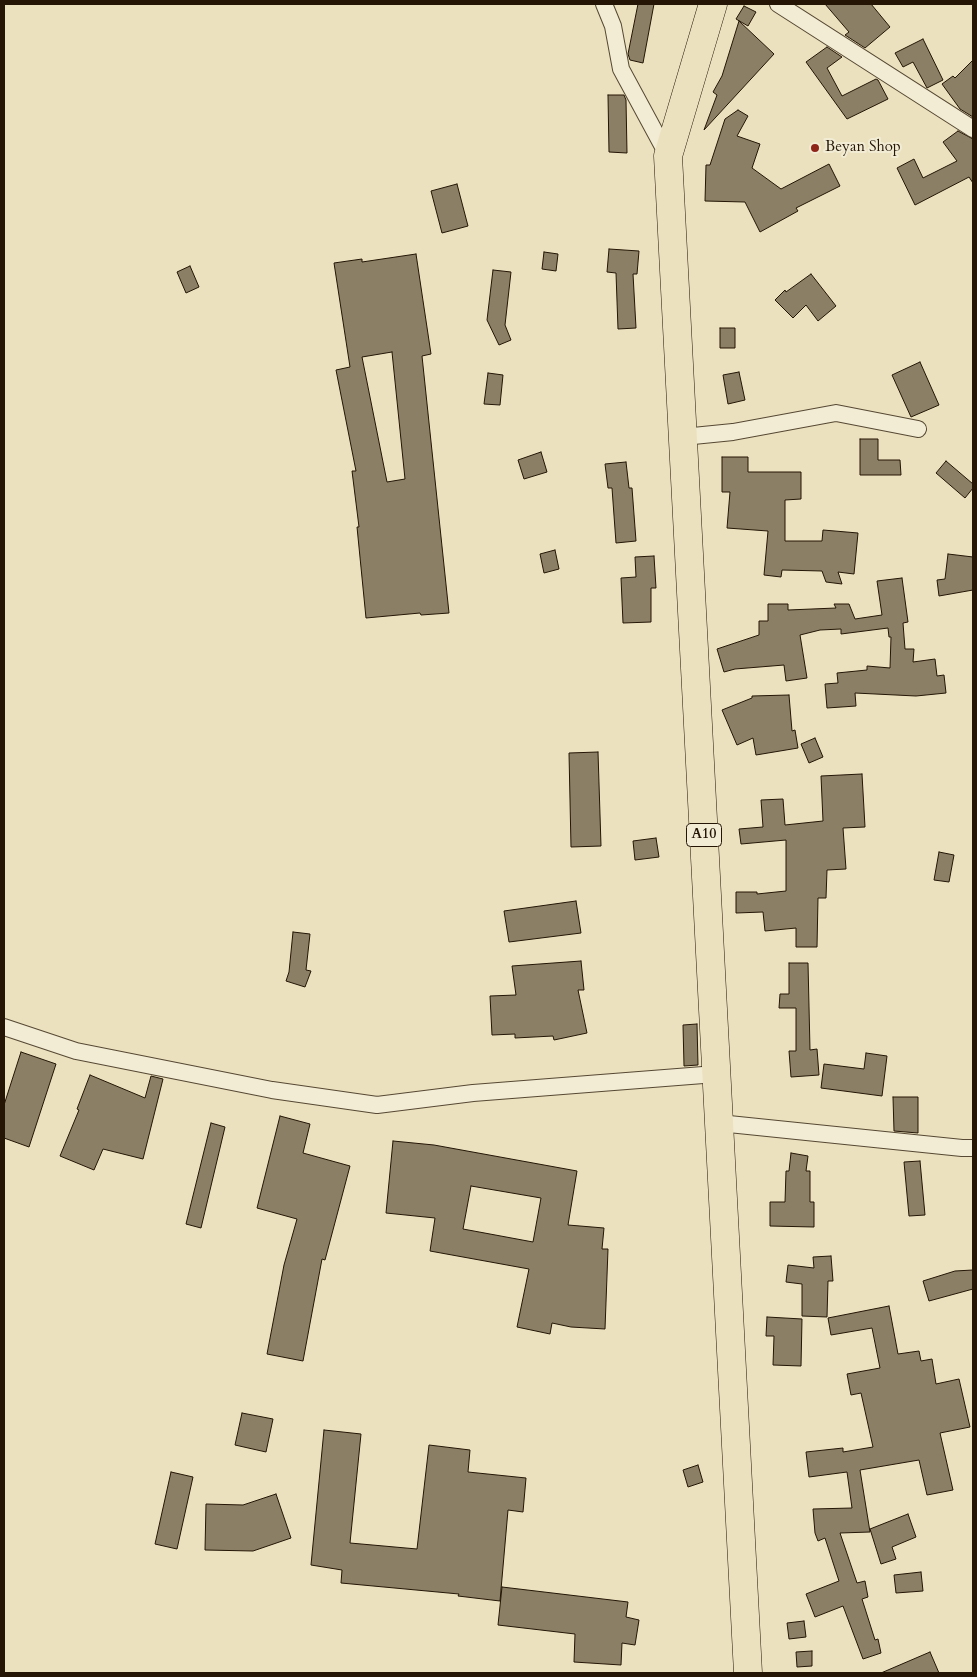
<!DOCTYPE html>
<html>
<head>
<meta charset="utf-8">
<style>
	body { margin:0 }
	#map { position:relative; width:977px; height:1677px; overflow:hidden; background:#ebe1be; font-family:Cardo,serif }
	canvas { display:block }
	.frame { position:absolute; inset:0; border:5px solid #241505; pointer-events:none }
</style>
</head>
<body>
<div id="map">
<canvas width="977" height="1677"></canvas>
<div class="frame"></div>
</div>
<script>
const ctx = document.querySelector('canvas').getContext('2d');
ctx.lineJoin = 'round';
function paint(path, color) { ctx.fillStyle = color; ctx.fill(path, 'evenodd'); }
const toPath = rows => new Path2D(rows.map(r => 'M' + r).join(''));
function strokePath(path, color, width, dash) { ctx.strokeStyle = color; ctx.lineWidth = width; ctx.lineCap = dash ? 'butt' : 'round'; ctx.setLineDash(dash || []); ctx.stroke(path); }
function write(font, color, halo, rows, align = 'center') {
  ctx.font = font + ' Cardo,serif'; ctx.lineWidth = 4; ctx.setLineDash([]); ctx.textBaseline = 'middle'; ctx.strokeStyle = halo; ctx.fillStyle = color; for (const [text, x, y, turn = 0] of rows) {
    ctx.save(); ctx.translate(x, y); ctx.rotate((+turn || 0) * Math.PI / 180); ctx.textAlign = isNaN(turn) ? turn : align; if (halo) ctx.strokeText(text, 0, 0); ctx.fillText(text, 0, 0); ctx.restore();
  }
}
const building = toPath([
	[638,4,654,4,643,63,630,60,628,54,638,4],
	[825,4,871,4,890,27,865,48,845,35,849,32,825,4],
	[744,6,756,12,748,26,736,19,744,6],
	[739,21,774,54,704,130,717,95,713,92,722,76,739,21],
	[923,39,943,80,927,88,913,62,903,67,895,53,923,39],
	[827,47,842,57,827,68,842,96,876,79,878,80,888,99,847,119,806,62,827,47],
	[973,60,973,117,960,109,942,84,953,76,955,78,973,60],
	[608,95,624,95,626,100,627,153,609,152,608,95],
	[738,110,748,116,737,136,760,144,752,168,781,189,829,164,840,186,796,208,798,211,760,232,745,202,705,201,706,165,710,165,725,119,738,110],
	[958,131,973,139,973,183,969,177,915,205,897,168,914,159,923,178,957,161,943,142,958,131],
	[457,184,468,226,442,233,431,191,457,184],
	[609,249,639,251,637,274,633,274,636,328,618,329,616,273,607,272,609,249],
	[544,252,558,254,556,271,542,269,544,252],
	[416,254,431,354,422,356,449,613,421,615,420,613,366,618,357,527,359,527,352,471,356,471,336,370,350,367,334,263,362,259,362,262,416,254],
	[392,352,405,479,387,482,362,357,392,352],
	[190,266,199,287,186,293,177,272,190,266],
	[493,270,511,272,505,325,511,340,499,345,487,320,493,270],
	[811,274,836,306,818,321,806,305,793,318,775,300,785,290,786,292,811,274],
	[720,328,735,328,735,348,720,348,720,328],
	[920,362,939,405,911,417,892,375,920,362],
	[739,372,745,400,728,404,723,375,739,372],
	[488,373,503,375,500,405,484,404,488,373],
	[860,439,878,439,878,460,900,460,901,475,860,475,860,439],
	[541,452,547,472,524,479,518,460,541,452],
	[722,457,748,457,748,472,801,472,801,499,785,500,785,541,822,541,823,530,858,533,854,574,838,572,842,584,826,582,822,571,782,570,781,577,764,575,768,531,727,528,730,492,722,492,722,457],
	[946,461,973,484,973,488,965,498,936,473,946,461],
	[626,462,629,488,632,488,636,541,616,543,612,488,608,488,605,464,626,462],
	[555,550,559,569,544,573,540,554,555,550],
	[948,554,973,557,973,590,939,596,937,580,945,579,948,554],
	[654,556,656,588,651,588,651,622,623,623,621,578,636,577,635,557,654,556],
	[902,578,908,622,903,623,905,649,914,649,913,662,935,659,937,676,944,675,946,693,916,696,855,693,856,706,827,708,825,684,838,683,837,673,867,670,867,666,890,668,891,637,889,637,888,628,841,634,841,629,820,630,800,635,807,678,786,681,784,665,735,669,724,672,717,649,759,635,759,621,768,621,768,604,788,604,788,610,836,608,834,604,849,604,855,619,882,615,877,581,902,578],
	[789,695,792,731,795,730,798,748,756,755,753,738,737,745,722,710,752,698,752,696,789,695],
	[815,738,823,757,809,763,801,744,815,738],
	[598,752,601,846,571,847,569,753,598,752],
	[862,774,865,827,843,828,846,869,827,870,826,898,818,898,817,947,796,947,796,928,765,931,763,912,736,913,736,892,757,892,757,894,786,891,786,840,741,844,739,829,763,827,761,800,783,799,785,825,823,821,821,776,862,774],
	[656,838,659,857,635,860,633,841,656,838],
	[939,852,954,855,949,882,934,880,939,852],
	[576,901,581,933,509,942,504,911,576,901],
	[293,932,310,934,306,970,311,971,305,987,286,981,289,972,293,932],
	[581,961,584,990,578,990,587,1033,554,1040,553,1036,515,1038,515,1034,492,1035,490,996,516,995,512,966,581,961],
	[789,963,808,963,810,1050,817,1049,819,1075,791,1077,789,1051,796,1051,796,1008,779,1008,780,994,789,994,789,963],
	[697,1024,698,1065,684,1066,683,1025,697,1024],
	[21,1052,56,1064,29,1147,4,1138,4,1105,21,1052],
	[866,1053,887,1056,882,1096,821,1088,824,1064,864,1069,866,1053],
	[90,1075,145,1098,151,1076,163,1079,143,1159,103,1149,94,1170,60,1156,79,1110,77,1109,90,1075],
	[893,1097,918,1097,918,1133,894,1131,893,1097],
	[280,1116,310,1124,303,1153,350,1166,325,1260,322,1259,303,1361,267,1354,284,1265,297,1219,257,1208,280,1116],
	[211,1123,225,1127,201,1228,186,1224,211,1123],
	[393,1141,434,1145,577,1171,568,1225,604,1228,602,1249,608,1249,605,1329,571,1327,552,1323,550,1334,517,1327,529,1269,430,1251,435,1218,386,1213,393,1141],
	[471,1186,541,1198,533,1242,463,1229,471,1186],
	[791,1153,808,1156,806,1171,810,1171,810,1202,814,1202,814,1227,770,1226,770,1202,785,1202,786,1171,789,1171,791,1153],
	[920,1161,925,1215,909,1216,904,1162,920,1161],
	[831,1256,833,1281,828,1281,827,1317,802,1316,802,1284,786,1282,788,1265,814,1268,813,1257,831,1256],
	[973,1270,973,1289,929,1301,923,1281,955,1271,973,1270],
	[889,1306,898,1354,919,1351,921,1361,932,1359,936,1384,959,1379,970,1427,940,1433,953,1490,927,1495,919,1460,860,1470,870,1532,840,1533,857,1583,865,1581,868,1597,862,1599,875,1640,878,1639,881,1653,863,1659,843,1606,815,1617,806,1594,839,1581,825,1538,818,1541,815,1533,813,1509,852,1508,847,1472,809,1477,806,1452,843,1448,843,1452,873,1447,861,1393,851,1395,847,1374,880,1368,872,1328,831,1335,828,1318,889,1306],
	[767,1317,802,1319,801,1366,773,1365,774,1336,766,1336,767,1317],
	[242,1413,273,1419,266,1452,235,1445,242,1413],
	[324,1430,361,1434,350,1543,417,1549,429,1445,470,1450,468,1472,526,1478,523,1512,508,1510,500,1601,458,1596,459,1594,341,1583,342,1570,311,1565,324,1430],
	[698,1465,703,1482,688,1487,683,1470,698,1465],
	[171,1472,193,1477,177,1549,155,1544,171,1472],
	[276,1494,291,1538,253,1551,205,1550,206,1504,243,1505,276,1494],
	[908,1514,916,1537,892,1547,896,1559,881,1564,870,1529,908,1514],
	[921,1572,923,1591,896,1593,894,1575,921,1572],
	[502,1587,628,1602,626,1617,639,1620,635,1645,622,1643,621,1665,574,1662,575,1634,498,1625,502,1587],
	[804,1621,806,1637,789,1639,787,1623,804,1621],
	[812,1651,812,1666,797,1667,796,1652,812,1651],
	[930,1652,939,1673,881,1673,930,1652]
]);
paint(building, '#8b7f65');
strokePath(building, '#241505', 1);
const street = toPath([
	[604,4,613,26,621,69,668,156],
	[778,4,973,129],
	[683,437,733,432,836,413,918,429],
	[4,1027,76,1051,272,1090,377,1105,473,1093,716,1074],
	[719,1123,962,1148,973,1148]
]);
const highway = toPath([
	[713,4,668,156,748,1673]
]);
strokePath(street, '#564833', 18);
strokePath(highway, '#241505', 29);
strokePath(street, '#f2ecd5', 16);
strokePath(highway, '#ebe1be', 28);
for (const [x, y, r, color] of [
	[815,148,5,"#8f2418"]
]) { const dot = new Path2D(); dot.arc(x, y, r, 0, 2 * Math.PI); ctx.fillStyle = color; ctx.fill(dot); strokePath(dot, '#f2ecd5', 2); }
for (const [x, y, w] of [
	[704,835,35]
]) { const box = new Path2D(); box.roundRect(x - w / 2, y - 11.5, w, 23, 4); ctx.fillStyle = '#f2ecd5'; ctx.fill(box); strokePath(box, '#241505', 1); }
write('bold 14px', '#241505', null, [
	["A10",704,835]
]);
write('15px', '#241505', '#f2ecd5', [
	["Beyan Shop",825,148]
], 'left');
</script>
</body>
</html>
